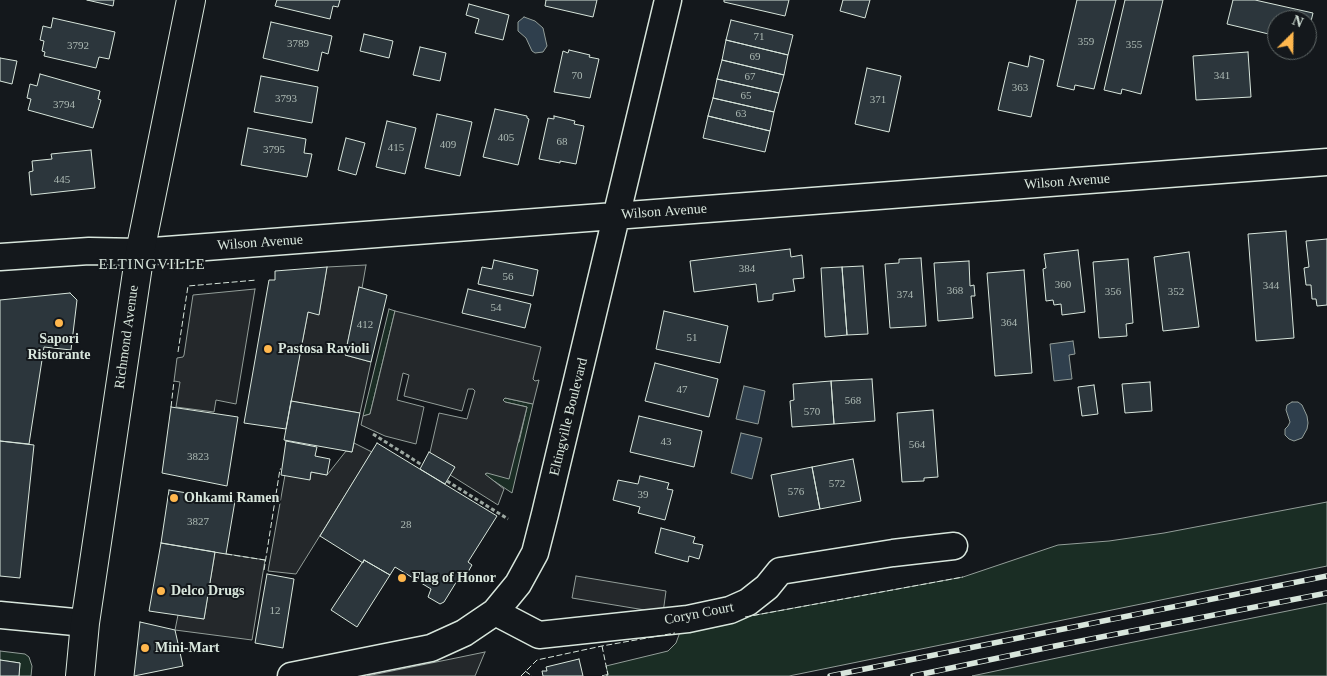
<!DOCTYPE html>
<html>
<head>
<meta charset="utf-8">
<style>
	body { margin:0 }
	#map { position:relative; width:1327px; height:676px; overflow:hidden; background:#14181c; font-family:Georgia,serif }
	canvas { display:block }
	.north { position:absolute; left:1267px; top:10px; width:50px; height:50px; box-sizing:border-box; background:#14181c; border:1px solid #626a69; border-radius:50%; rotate:23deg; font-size:14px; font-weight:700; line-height:20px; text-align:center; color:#d8e6dc }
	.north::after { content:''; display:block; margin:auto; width:18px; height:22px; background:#ffb74d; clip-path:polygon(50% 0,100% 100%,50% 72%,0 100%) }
</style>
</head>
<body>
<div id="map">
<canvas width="1327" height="676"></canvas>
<div class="north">N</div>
</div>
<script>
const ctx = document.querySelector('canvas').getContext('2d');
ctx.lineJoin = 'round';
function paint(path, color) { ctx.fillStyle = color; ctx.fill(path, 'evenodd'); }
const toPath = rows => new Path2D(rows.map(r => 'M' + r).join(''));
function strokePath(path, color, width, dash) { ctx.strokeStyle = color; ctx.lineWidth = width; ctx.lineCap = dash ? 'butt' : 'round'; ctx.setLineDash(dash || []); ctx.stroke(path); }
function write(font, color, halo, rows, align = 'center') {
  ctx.font = font + ' Georgia,serif'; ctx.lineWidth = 4; ctx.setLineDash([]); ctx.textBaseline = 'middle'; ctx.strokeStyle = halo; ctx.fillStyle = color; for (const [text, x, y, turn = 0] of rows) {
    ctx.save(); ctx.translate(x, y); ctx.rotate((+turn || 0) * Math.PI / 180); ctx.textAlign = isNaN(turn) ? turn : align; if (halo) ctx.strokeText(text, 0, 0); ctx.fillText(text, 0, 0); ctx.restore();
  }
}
const green = toPath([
	[389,309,395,311,370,414,363,416,389,309],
	[505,398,533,404,512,493,485,475,519,442,527,407,505,402,503,400,505,398],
	[1327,502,1327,566,789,676,602,676,608,674,606,666,668,651,676,643,680,632,712,623,963,577,1058,545,1109,541,1164,533,1327,502],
	[1327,603,1327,676,972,676,1104,648,1327,603],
	[0,651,25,654,29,657,32,666,31,676,19,676,20,663,0,660,0,651]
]);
paint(green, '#1a2d24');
strokePath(green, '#939e99', 1);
const parking = toPath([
	[366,265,362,288,359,288,345,355,371,362,360,413,291,401,308,312,319,314,327,267,366,265],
	[255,289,236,404,216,400,214,412,176,407,180,382,174,381,177,358,183,357,184,355,193,295,255,289],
	[395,311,541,347,533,379,535,381,539,380,533,404,505,398,503,400,505,402,527,407,509,479,487,473,485,474,504,489,498,505,428,461,439,413,467,419,475,391,473,389,468,389,462,411,404,396,409,375,403,373,397,400,424,407,416,444,385,436,361,425,363,416,370,414,395,311],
	[354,443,372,452,296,574,268,571,285,475,310,479,311,472,327,475,346,451,352,452,354,443],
	[215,552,265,560,252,640,175,630,178,615,204,619,215,552],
	[576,576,666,591,663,613,572,598,576,576],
	[485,652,475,676,367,676,456,658,485,652]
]);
paint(parking, '#24282b');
strokePath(parking, '#939e99', 1);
const water = toPath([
	[524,17,535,21,543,28,547,46,543,52,535,53,532,51,526,38,518,31,518,22,524,17],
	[1073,341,1075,354,1069,355,1072,379,1054,381,1050,344,1073,341],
	[744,386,765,391,758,424,736,419,744,386],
	[1292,402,1298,402,1302,405,1307,416,1308,423,1307,429,1302,438,1294,441,1289,439,1285,435,1285,429,1288,426,1290,422,1286,410,1287,405,1292,402],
	[741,433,762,438,752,479,731,473,741,433]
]);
paint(water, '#2f3f4d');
strokePath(water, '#939e99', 1);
const building = toPath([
	[87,0,114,0,113,6,87,0],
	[277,0,340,0,338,7,333,6,330,19,275,6,277,0],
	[546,0,597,0,593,17,545,6,546,0],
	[724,0,789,0,785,16,724,2,724,0],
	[843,0,870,0,865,18,840,11,843,0],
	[1077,0,1116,0,1094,89,1075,85,1074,90,1057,86,1077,0],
	[1125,0,1163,0,1141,94,1122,89,1121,94,1104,90,1125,0],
	[1233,0,1255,0,1313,13,1307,38,1307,20,1277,20,1277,36,1227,24,1233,0],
	[469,4,509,15,503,40,475,33,479,19,466,15,469,4],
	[53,18,115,32,109,59,99,57,96,68,44,56,45,52,42,51,44,41,40,40,43,26,51,28,53,18],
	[731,20,793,35,788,55,726,40,731,20],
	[271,22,332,36,328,54,322,52,318,71,263,58,271,22],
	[364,34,393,41,389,58,360,51,364,34],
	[726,40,788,55,784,75,722,60,726,40],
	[420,47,446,53,440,81,413,75,420,47],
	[569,50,590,55,589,57,599,59,590,98,554,92,563,51,568,53,569,50],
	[1248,52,1251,97,1196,100,1193,56,1248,52],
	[1030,56,1044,60,1031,117,998,110,1009,62,1028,67,1030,56],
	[0,58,17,61,12,84,0,81,0,58],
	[722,60,784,75,779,93,717,79,722,60],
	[867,68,901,76,889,132,855,124,867,68],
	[40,74,100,91,98,99,101,100,93,128,28,110,31,99,27,98,30,84,37,86,40,74],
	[261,76,318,87,312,123,254,112,261,76],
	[717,79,779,93,774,112,713,98,717,79],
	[713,98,774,112,770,131,708,116,713,98],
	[495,109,527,116,527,118,529,119,518,165,483,157,495,109],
	[437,114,472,122,460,176,425,168,437,114],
	[554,116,575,121,574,124,584,126,576,164,560,161,560,163,539,159,548,118,554,119,554,116],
	[708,116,770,131,765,152,703,138,708,116],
	[387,121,416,128,405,174,376,167,387,121],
	[248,128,306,139,304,153,312,154,307,177,241,165,248,128],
	[346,138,365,143,356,175,338,170,346,138],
	[91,150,95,188,31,195,29,172,33,171,32,161,52,159,51,154,91,150],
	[1286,231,1294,338,1256,341,1248,234,1286,231],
	[1327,239,1327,305,1317,306,1316,299,1312,299,1311,285,1306,285,1304,268,1309,267,1306,241,1327,239],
	[790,249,791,257,802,255,804,278,793,279,795,291,773,294,773,300,758,302,756,284,694,292,690,261,790,249],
	[1078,250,1085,312,1062,315,1061,304,1054,305,1053,300,1046,301,1043,269,1046,268,1044,254,1078,250],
	[1189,252,1199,327,1163,331,1154,257,1189,252],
	[921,258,926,326,890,328,885,264,899,263,899,259,921,258],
	[1128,259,1133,323,1126,324,1127,336,1099,338,1093,262,1128,259],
	[494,260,538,270,533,296,478,284,482,267,492,269,494,260],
	[969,261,970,286,974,285,975,296,971,296,973,318,938,321,934,263,969,261],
	[863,266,868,334,847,335,842,267,863,266],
	[327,267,319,315,308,312,286,429,244,423,269,280,275,280,275,271,327,267],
	[842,267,847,335,825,337,821,268,842,267],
	[1024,270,1032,373,995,376,987,273,1024,270],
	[359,287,387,295,371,362,345,355,359,287],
	[468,289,531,304,525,328,462,313,468,289],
	[70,293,77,300,71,350,44,347,29,444,0,441,0,300,70,293],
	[664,311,728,326,720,363,656,349,664,311],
	[655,363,718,379,709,417,645,401,655,363],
	[872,379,875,421,834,424,831,381,872,379],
	[831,381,834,424,792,427,790,401,794,400,793,384,831,381],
	[1150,382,1152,411,1125,413,1122,384,1150,382],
	[1094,385,1098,414,1082,416,1078,387,1094,385],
	[291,401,360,413,352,452,284,440,291,401],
	[171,407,238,417,227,486,162,473,171,407],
	[933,410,938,477,924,478,924,481,902,482,897,413,933,410],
	[639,416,702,431,694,467,630,452,639,416],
	[0,441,34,445,20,578,0,576,0,441],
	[286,441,317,447,315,456,330,459,327,475,311,472,310,480,281,475,286,441],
	[377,443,497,516,468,562,472,565,464,579,460,576,444,602,440,604,428,597,431,589,395,567,390,575,364,560,363,563,320,536,377,443],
	[429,452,455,467,445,484,420,469,429,452],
	[853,459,861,501,820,509,812,467,853,459],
	[812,467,820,509,779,517,771,475,812,467],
	[640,476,669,483,667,489,673,490,665,520,638,513,640,507,613,500,618,480,638,484,640,476],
	[169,490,235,501,226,554,161,543,169,490],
	[661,528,695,537,693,543,703,545,699,559,689,556,688,562,655,553,661,528],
	[161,543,215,552,204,619,149,611,161,543],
	[364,560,390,575,357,627,331,610,364,560],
	[267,574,294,579,283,648,255,643,267,574],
	[140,622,175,630,183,666,134,676,140,622],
	[579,659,583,676,543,676,542,671,547,671,546,667,579,659],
	[0,660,20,663,19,676,0,676,0,660]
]);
paint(building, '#2c363c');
strokePath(building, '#d8e6dc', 1);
const street = toPath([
	[0,257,89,251,140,252,1327,162],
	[495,612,539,635,688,619,730,610,748,602,767,587,780,571,893,553,954,546],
	[0,615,85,623],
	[291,676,431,648,464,633,495,612,518,584,535,553,545,514,668,0]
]);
const secondary = toPath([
	[80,676,85,623,140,252,191,0]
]);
strokePath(street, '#d8e6dc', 29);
strokePath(secondary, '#d8e6dc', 30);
strokePath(toPath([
	[373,434,422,465],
	[447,481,508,519]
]), '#9da8a2', 3, [4, 2.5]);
strokePath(street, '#14181c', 26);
strokePath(secondary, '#14181c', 28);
const rail = toPath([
	[830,676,1327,576],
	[913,676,1055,646,1327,593]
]);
strokePath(rail, '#d8e6dc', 5.5);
strokePath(rail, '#14181c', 4, [11]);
strokePath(toPath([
	[178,352,188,286,257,280],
	[171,407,174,381],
	[226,554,265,560],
	[264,570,280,469,281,469],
	[745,617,963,577],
	[602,646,608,675,602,676],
	[525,671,532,676],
	[521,676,537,660,602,646,675,633]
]), '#d8e6dc', 1, [6, 2.5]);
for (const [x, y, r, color] of [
	[59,323,5,"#ffb74d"],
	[268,349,5,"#ffb74d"],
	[174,498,5,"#ffb74d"],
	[402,578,5,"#ffb74d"],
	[161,591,5,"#ffb74d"],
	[145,648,5,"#ffb74d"]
]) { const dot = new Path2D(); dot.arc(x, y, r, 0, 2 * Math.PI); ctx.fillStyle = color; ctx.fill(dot); strokePath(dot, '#14181c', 2); }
write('11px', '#adbab4', null, [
	["71",759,37],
	["359",1086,42],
	["3789",298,44],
	["355",1134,45],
	["3792",78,46],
	["69",755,57],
	["70",577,76],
	["341",1222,76],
	["67",750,77],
	["363",1020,88],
	["65",746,96],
	["3793",286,99],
	["371",878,100],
	["3794",64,105],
	["63",741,114],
	["405",506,138],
	["68",562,142],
	["409",448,145],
	["415",396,148],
	["3795",274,150],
	["445",62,180],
	["384",747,269],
	["56",508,277],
	["360",1063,285],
	["344",1271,286],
	["368",955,291],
	["356",1113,292],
	["352",1176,292],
	["374",905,295],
	["54",496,308],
	["364",1009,323],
	["412",365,325],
	["51",692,338],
	["47",682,390],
	["568",853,401],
	["570",812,412],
	["43",666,442],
	["564",917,445],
	["3823",198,457],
	["572",837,484],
	["576",796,492],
	["39",643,495],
	["3827",198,522],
	["28",406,525],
	["12",275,611]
]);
write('14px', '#d8e6dc', '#14181c', [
	["Wilson Avenue",1067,182,-4],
	["Wilson Avenue",664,212,-4],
	["Wilson Avenue",260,243,-4],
	["Richmond Avenue",127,337,-82],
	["Eltingville Boulevard",569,417,-76],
	["Coryn Court",699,614,-11]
]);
write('bold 14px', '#d8e6dc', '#14181c', [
	["Sapori",59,339,"center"],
	["Ristorante",59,355,"center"],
	["Pastosa Ravioli",278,349],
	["Ohkami Ramen",184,498],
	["Flag of Honor",412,578],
	["Delco Drugs",171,591],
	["Mini-Mart",155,648]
], 'left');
ctx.letterSpacing = '1px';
write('15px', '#d8e6dc', '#14181c', [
	["ELTINGVILLE",152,265]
]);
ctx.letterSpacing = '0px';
</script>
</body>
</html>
